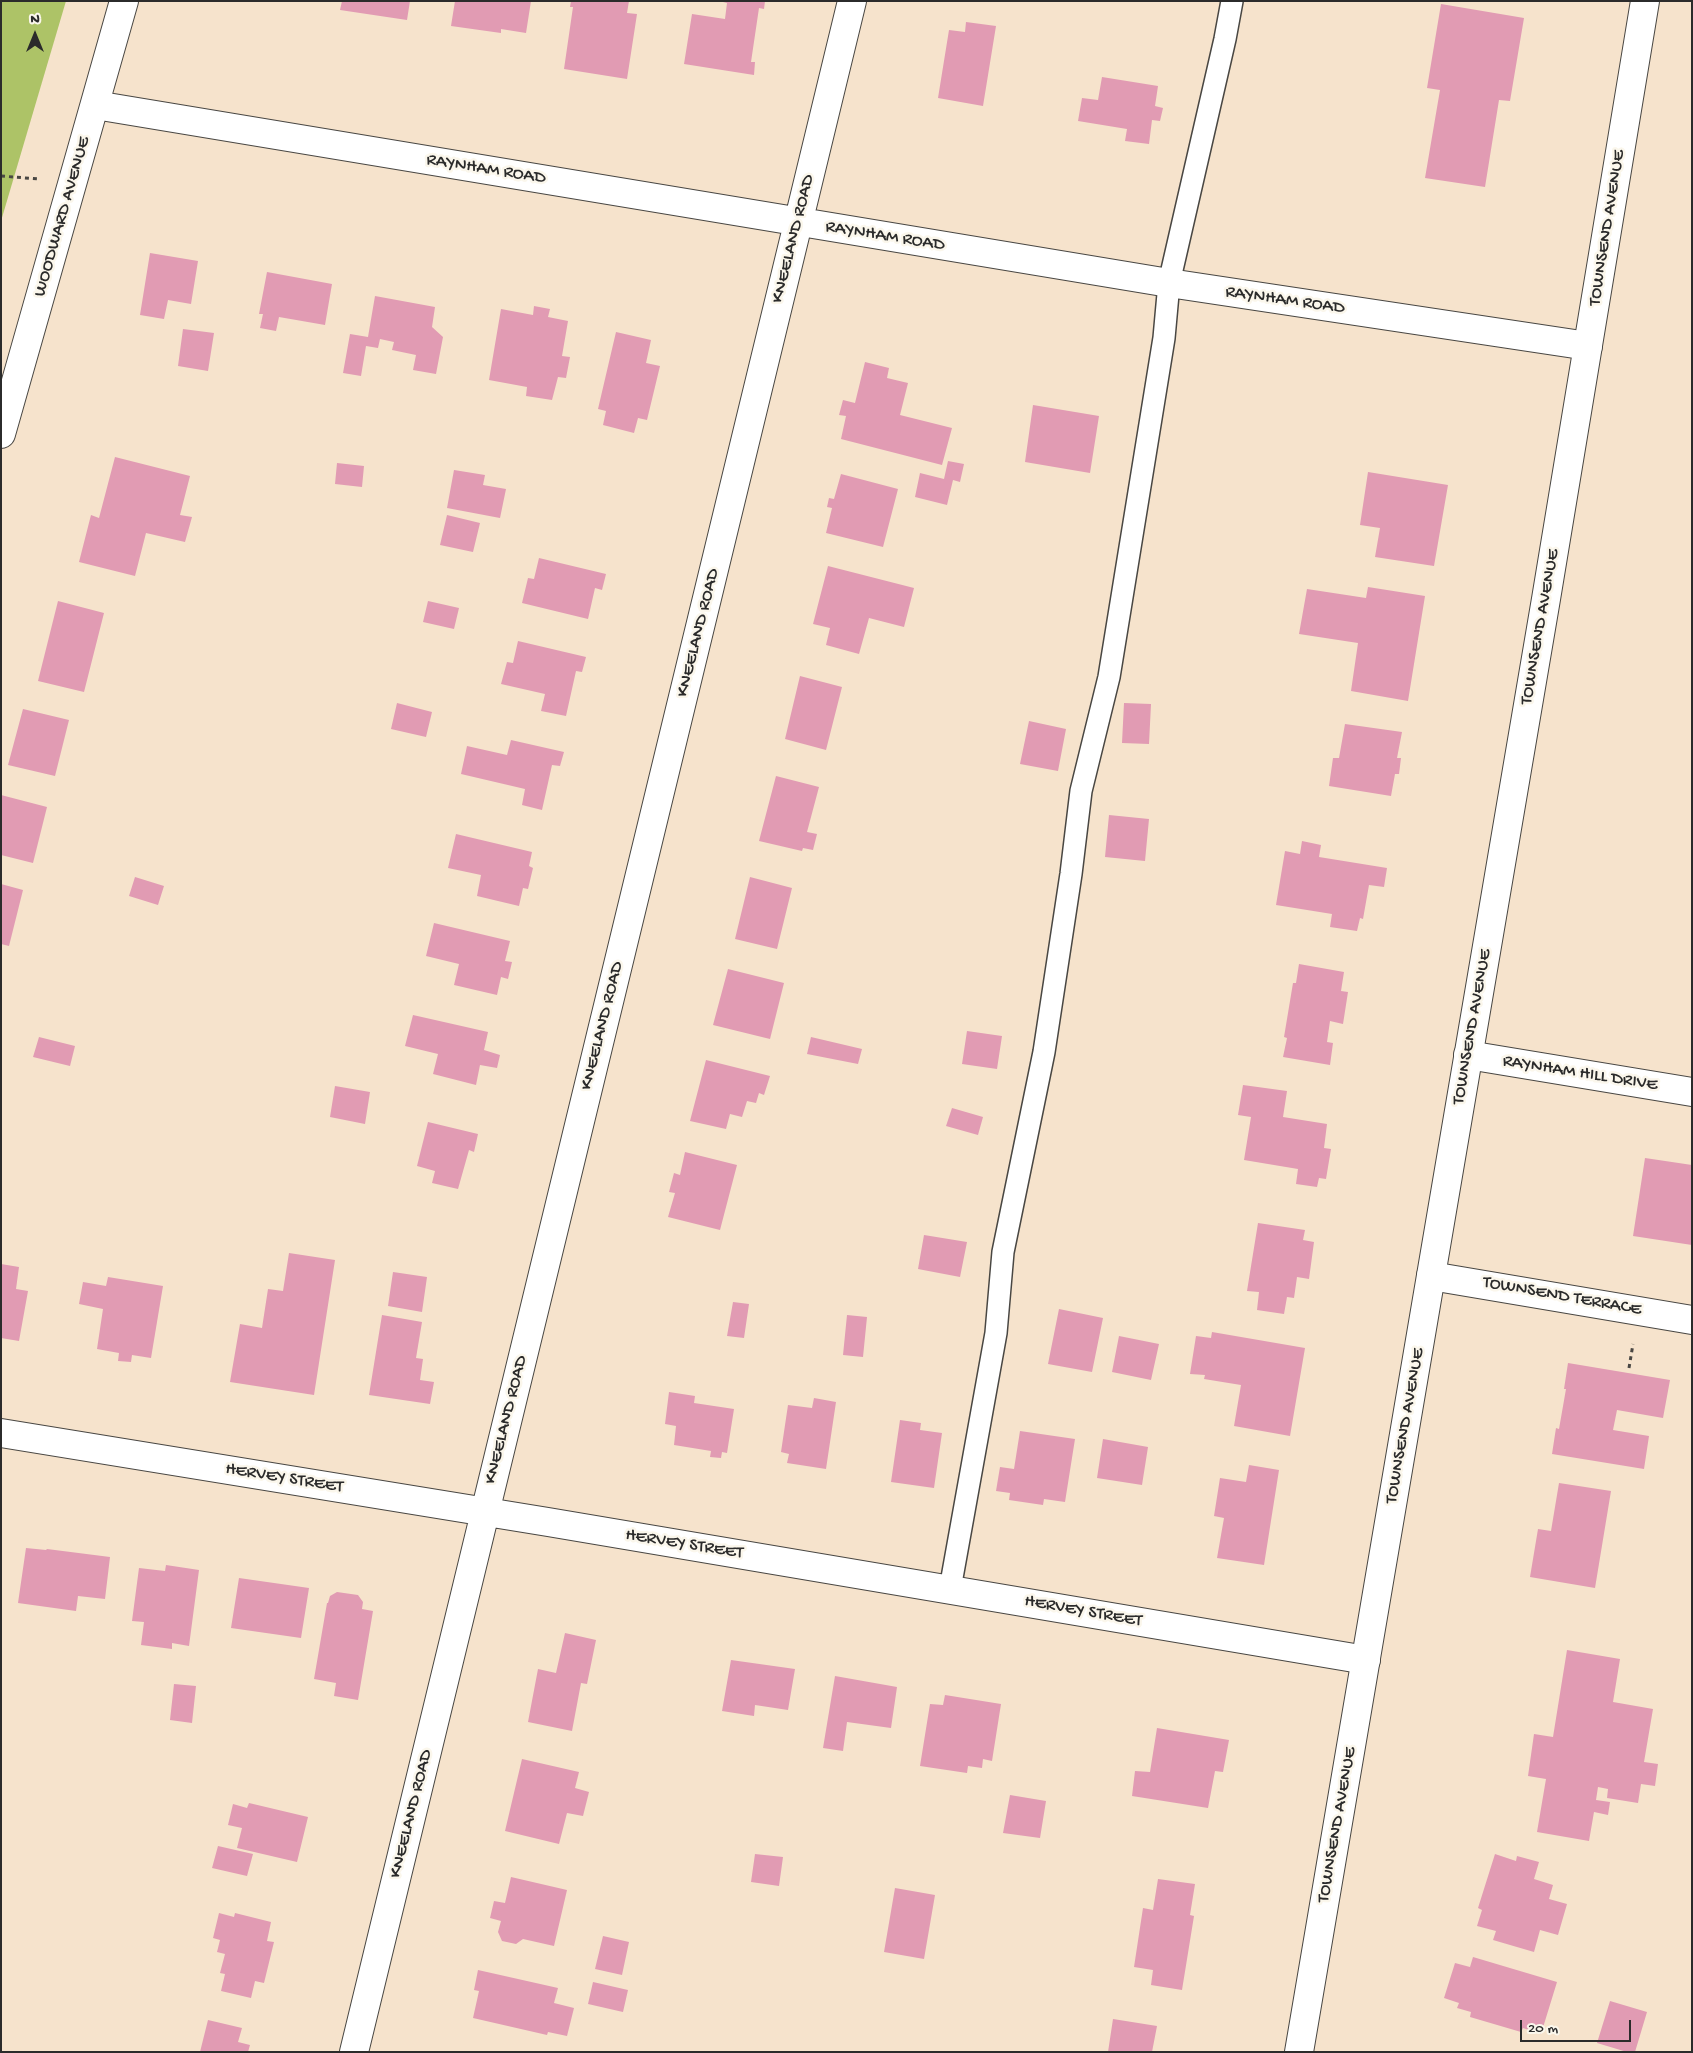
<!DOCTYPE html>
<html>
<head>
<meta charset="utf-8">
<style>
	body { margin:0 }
	#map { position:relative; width:1693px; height:2053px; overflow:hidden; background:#f6e3cc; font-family:"Gochi Hand",sans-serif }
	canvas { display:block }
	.frame { position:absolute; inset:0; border:2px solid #2b2b2b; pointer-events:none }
	.north { position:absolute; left:10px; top:10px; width:50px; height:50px; -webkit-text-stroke:4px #fbf7ec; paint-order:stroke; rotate:0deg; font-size:14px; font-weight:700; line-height:20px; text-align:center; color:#2b2b2b }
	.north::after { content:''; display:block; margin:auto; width:18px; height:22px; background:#2b2b2b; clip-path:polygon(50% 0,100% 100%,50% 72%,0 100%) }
	.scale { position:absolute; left:1520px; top:2020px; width:111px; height:22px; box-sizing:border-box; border:2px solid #2b2b2b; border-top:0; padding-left:6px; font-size:15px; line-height:18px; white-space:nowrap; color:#2b2b2b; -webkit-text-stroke:4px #fbf7ec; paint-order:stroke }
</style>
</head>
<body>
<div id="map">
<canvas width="1693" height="2053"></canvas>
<div class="frame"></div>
<div class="north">N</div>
<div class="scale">20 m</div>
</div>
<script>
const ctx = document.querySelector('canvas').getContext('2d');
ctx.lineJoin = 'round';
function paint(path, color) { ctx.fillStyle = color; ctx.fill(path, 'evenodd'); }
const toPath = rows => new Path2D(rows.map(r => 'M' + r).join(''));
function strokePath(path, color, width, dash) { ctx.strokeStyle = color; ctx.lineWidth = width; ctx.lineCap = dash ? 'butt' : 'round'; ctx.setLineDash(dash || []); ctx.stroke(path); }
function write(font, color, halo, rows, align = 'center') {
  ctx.font = font + ' "Gochi Hand",sans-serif'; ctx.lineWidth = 5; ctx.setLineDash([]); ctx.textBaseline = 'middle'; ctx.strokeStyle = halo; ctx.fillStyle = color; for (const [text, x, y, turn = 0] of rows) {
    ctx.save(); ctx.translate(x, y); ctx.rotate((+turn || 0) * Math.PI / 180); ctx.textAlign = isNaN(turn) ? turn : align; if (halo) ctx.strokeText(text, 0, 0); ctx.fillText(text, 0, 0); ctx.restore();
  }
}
paint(toPath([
	[1,1,66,1,1,221]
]), '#adc367');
paint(toPath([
	[342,1,410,1,407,20,340,10],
	[455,1,531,1,526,33,501,29,501,33,451,26],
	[571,1,629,1,627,13,637,14,627,79,564,69,573,7,570,7],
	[719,1,765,1,764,9,759,8,751,62,755,62,754,75,684,64,692,14,725,19,727,3],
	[1441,4,1524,18,1510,101,1499,100,1485,187,1425,178,1440,90,1427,88],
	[966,22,996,26,983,106,938,98,949,30,965,32],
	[1102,77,1158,86,1155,106,1163,108,1160,121,1152,120,1149,144,1125,141,1127,129,1078,121,1082,98,1098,100],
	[150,253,198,261,191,304,168,300,164,319,140,315],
	[267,272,332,284,325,325,279,317,276,331,260,328,263,314,259,314],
	[375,296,435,307,432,327,443,337,436,374,413,370,416,355,392,350,394,342,380,339,378,348,366,346,361,376,343,373,350,334,368,337],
	[534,306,550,309,548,317,568,321,562,356,570,357,566,378,558,377,552,400,526,396,527,387,489,380,501,309,533,315],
	[183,329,214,333,208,371,178,366],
	[616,332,651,340,646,363,660,366,647,420,638,418,634,433,603,425,606,411,598,409],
	[865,362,889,368,887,378,908,383,900,415,952,428,942,465,841,439,846,416,839,415,843,400,855,403],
	[1033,405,1099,416,1090,473,1025,462],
	[115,457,190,476,180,515,192,517,185,542,146,533,135,576,79,562,91,515,99,518],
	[948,461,964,464,960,482,953,480,947,505,915,497,920,473,944,479],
	[337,463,364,466,362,487,335,484],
	[454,470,485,475,483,485,506,489,500,518,447,508],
	[1368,472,1448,485,1434,566,1375,557,1380,528,1360,525],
	[841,474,898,489,883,547,826,533,832,508,827,507,829,498,834,499],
	[447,515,480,523,473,552,440,545],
	[539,558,606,574,602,590,595,588,588,619,522,603,528,578,534,579],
	[828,566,914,588,904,627,869,618,859,654,826,645,830,628,813,624],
	[1368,587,1425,596,1408,701,1351,691,1358,643,1299,634,1307,589,1366,598],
	[58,601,104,613,84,692,38,681],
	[428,601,459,608,454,629,423,622],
	[518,641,586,657,582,672,576,671,566,716,541,711,545,694,501,684,507,662,513,663],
	[800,676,842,687,826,750,785,739],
	[397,703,432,712,426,737,391,729],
	[1124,703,1151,704,1149,744,1122,743],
	[23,709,69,720,55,776,8,765],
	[1029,721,1066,729,1058,771,1020,764],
	[1345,724,1402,732,1397,758,1401,758,1399,774,1395,774,1391,796,1329,786,1333,758,1339,758],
	[511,740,564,752,560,766,552,765,542,810,522,805,525,789,461,774,467,746,507,755],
	[776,776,819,787,807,832,817,834,813,850,803,848,802,851,759,841],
	[1,795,47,807,33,863,1,855],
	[1109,815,1149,819,1145,861,1105,857],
	[456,834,532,852,529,866,533,868,528,889,523,888,519,906,477,896,481,875,448,868],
	[1302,841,1321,845,1319,857,1387,868,1384,887,1369,885,1363,919,1360,918,1357,931,1330,927,1332,914,1276,905,1285,851,1300,854],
	[135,877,164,886,158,905,129,896],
	[750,877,792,888,777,949,735,939],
	[1,884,23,890,9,946,1,944],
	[434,923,510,941,505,961,512,962,508,979,501,977,497,995,454,985,459,964,426,956],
	[1299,964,1344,972,1341,991,1348,992,1343,1024,1330,1021,1327,1042,1333,1043,1330,1065,1283,1057,1287,1038,1284,1037,1293,983,1296,983],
	[728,969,784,983,770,1039,713,1025],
	[413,1015,488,1032,484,1050,500,1055,497,1068,480,1065,476,1085,433,1074,438,1054,405,1046],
	[967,1031,1002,1036,997,1069,962,1064],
	[39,1037,75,1046,70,1066,33,1057],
	[811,1037,862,1049,858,1064,807,1054],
	[706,1060,770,1076,764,1095,759,1093,756,1103,747,1101,742,1117,730,1114,726,1129,690,1121],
	[1243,1085,1287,1091,1283,1117,1327,1124,1324,1148,1331,1149,1326,1179,1319,1178,1317,1187,1296,1184,1298,1169,1244,1160,1251,1117,1238,1115],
	[335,1086,370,1092,365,1124,330,1117],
	[952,1108,983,1117,978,1135,946,1126],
	[428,1122,478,1134,474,1152,469,1150,458,1189,432,1183,435,1171,417,1166],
	[685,1152,737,1165,720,1230,668,1217,675,1193,669,1192,674,1173,680,1175],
	[1645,1158,1692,1165,1692,1245,1633,1236],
	[1258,1223,1305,1230,1303,1240,1314,1242,1309,1279,1297,1277,1294,1298,1287,1297,1284,1314,1257,1310,1259,1292,1247,1291],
	[924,1235,967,1242,960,1277,918,1269],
	[289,1253,335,1260,314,1395,230,1382,240,1324,262,1328,268,1289,283,1291],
	[1,1264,19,1267,16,1289,28,1291,19,1341,1,1338],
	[393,1272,427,1277,422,1312,388,1306],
	[108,1277,163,1286,151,1358,132,1355,131,1362,118,1361,119,1353,97,1349,103,1309,79,1304,83,1282,106,1286],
	[733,1302,749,1304,744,1338,727,1336],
	[1059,1309,1103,1318,1092,1372,1048,1364],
	[382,1315,422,1322,416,1358,423,1359,420,1380,434,1382,430,1404,369,1395],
	[847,1315,867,1317,863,1357,843,1355],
	[1212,1332,1305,1348,1290,1436,1234,1426,1241,1385,1204,1379,1205,1375,1190,1374,1196,1336,1211,1338],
	[1119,1336,1159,1344,1151,1380,1112,1372],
	[1568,1363,1670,1380,1663,1418,1617,1410,1613,1430,1649,1436,1644,1469,1552,1454,1556,1428,1559,1429,1566,1389,1564,1389],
	[669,1392,695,1396,694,1403,734,1409,727,1453,722,1452,721,1458,710,1457,711,1451,674,1445,676,1426,665,1424],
	[814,1398,836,1402,826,1469,787,1463,789,1454,781,1452,788,1405,812,1408],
	[900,1420,921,1423,920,1430,942,1433,934,1488,891,1482],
	[1020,1431,1075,1439,1065,1502,1044,1499,1043,1505,1009,1500,1010,1493,996,1491,1000,1467,1014,1469],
	[1103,1439,1148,1447,1142,1485,1097,1478],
	[1249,1465,1279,1470,1264,1565,1217,1558,1224,1518,1214,1516,1220,1478,1246,1482],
	[1559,1483,1611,1491,1595,1588,1530,1577,1538,1529,1551,1531],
	[26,1548,46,1550,47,1549,110,1557,105,1599,78,1596,76,1611,18,1603],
	[166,1565,199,1570,189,1646,172,1643,172,1649,141,1645,144,1622,132,1621,139,1568,165,1571],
	[239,1578,309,1588,301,1638,231,1628],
	[337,1592,358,1595,363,1602,362,1609,373,1611,358,1700,334,1696,336,1683,314,1679,327,1603,328,1603,330,1596],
	[565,1633,596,1640,587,1684,581,1683,572,1731,528,1722,538,1669,556,1673],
	[1567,1650,1620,1659,1613,1702,1653,1709,1644,1762,1658,1764,1655,1786,1641,1784,1638,1803,1607,1798,1608,1789,1598,1787,1596,1800,1610,1802,1608,1815,1594,1812,1589,1841,1537,1832,1546,1779,1528,1776,1534,1734,1553,1737],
	[731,1660,795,1669,788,1710,755,1705,754,1716,722,1711],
	[835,1676,897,1687,891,1728,847,1722,843,1751,823,1748],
	[174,1684,196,1686,192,1723,170,1720],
	[945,1695,1001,1704,992,1761,983,1759,982,1768,968,1766,967,1773,920,1766,930,1704,943,1705],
	[1157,1728,1229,1740,1223,1772,1215,1771,1208,1808,1132,1796,1135,1771,1150,1772],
	[522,1759,579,1772,575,1788,589,1792,583,1816,567,1813,559,1844,505,1831],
	[1010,1795,1046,1801,1040,1838,1003,1833],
	[249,1803,308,1817,297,1862,237,1848,242,1828,228,1825,233,1804,247,1808],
	[218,1846,253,1854,247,1876,212,1868],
	[755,1854,783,1857,779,1886,751,1882],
	[1495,1854,1516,1861,1517,1856,1539,1862,1534,1879,1553,1885,1549,1899,1567,1904,1558,1935,1540,1930,1534,1952,1493,1940,1496,1931,1477,1926,1482,1910,1478,1908],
	[511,1877,567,1890,554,1946,523,1939,516,1944,502,1941,498,1932,501,1921,490,1918,494,1901,505,1903],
	[1158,1879,1195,1884,1190,1915,1194,1916,1182,1990,1151,1985,1153,1970,1134,1967,1143,1908,1153,1910],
	[895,1888,935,1895,924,1959,884,1952],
	[219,1913,234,1917,235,1913,271,1922,267,1941,274,1942,264,1983,255,1981,251,1998,221,1991,225,1974,220,1973,225,1954,217,1952,220,1940,213,1938],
	[603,1936,629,1942,622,1975,595,1969],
	[1473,1957,1557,1982,1541,2034,1523,2028,1521,2032,1470,2017,1471,2012,1457,2008,1459,2003,1444,1998,1455,1963,1470,1967],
	[478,1970,558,1988,554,2003,574,2008,567,2036,548,2032,547,2035,473,2018,479,1991,474,1990],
	[593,1982,628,1990,623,2012,588,2004],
	[1610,2001,1647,2012,1635,2052,1627,2052,1597,2043],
	[1113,2019,1157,2026,1152,2052,1108,2052],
	[208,2020,242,2028,238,2042,250,2045,248,2052,200,2052]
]), '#e19bb3');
const service = toPath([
	[950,1589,996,1333,1003,1252,1044,1052,1071,874,1081,791,1109,677,1164,338,1169,283,1225,39,1232,1]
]);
const minor = toPath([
	[95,105,1169,283,1588,346],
	[1,434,124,1],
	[1468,1055,1692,1092],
	[1431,1276,1692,1320],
	[1,1433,548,1522,1366,1660],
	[354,2052,852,1]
]);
const secondary = toPath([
	[1299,2052,1546,599,1645,1]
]);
strokePath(service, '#494743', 24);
strokePath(minor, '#494743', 30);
strokePath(secondary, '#494743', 30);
strokePath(toPath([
	[1,176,39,179],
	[1629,1368,1633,1344]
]), '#494743', 3, [4, 4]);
strokePath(service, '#fff', 21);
strokePath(minor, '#fff', 28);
strokePath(secondary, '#fff', 28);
write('18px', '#2b2b2b', '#fbf7ec', [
	["RAYNHAM ROAD",486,170,9],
	["WOODWARD AVENUE",63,217,-74],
	["TOWNSEND AVENUE",1608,228,-81],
	["RAYNHAM ROAD",885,237,9],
	["KNEELAND ROAD",794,239,-76],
	["RAYNHAM ROAD",1285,301,8],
	["TOWNSEND AVENUE",1541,627,-80],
	["KNEELAND ROAD",699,633,-76],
	["KNEELAND ROAD",603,1026,-76],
	["TOWNSEND AVENUE",1473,1027,-80],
	["RAYNHAM HILL DRIVE",1580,1074,9],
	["TOWNSEND TERRACE",1562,1297,10],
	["KNEELAND ROAD",507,1420,-76],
	["TOWNSEND AVENUE",1406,1426,-80],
	["HERVEY STREET",284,1479,9],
	["HERVEY STREET",684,1545,9],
	["HERVEY STREET",1083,1612,10],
	["KNEELAND ROAD",412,1814,-76],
	["TOWNSEND AVENUE",1338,1825,-80]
]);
</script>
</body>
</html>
